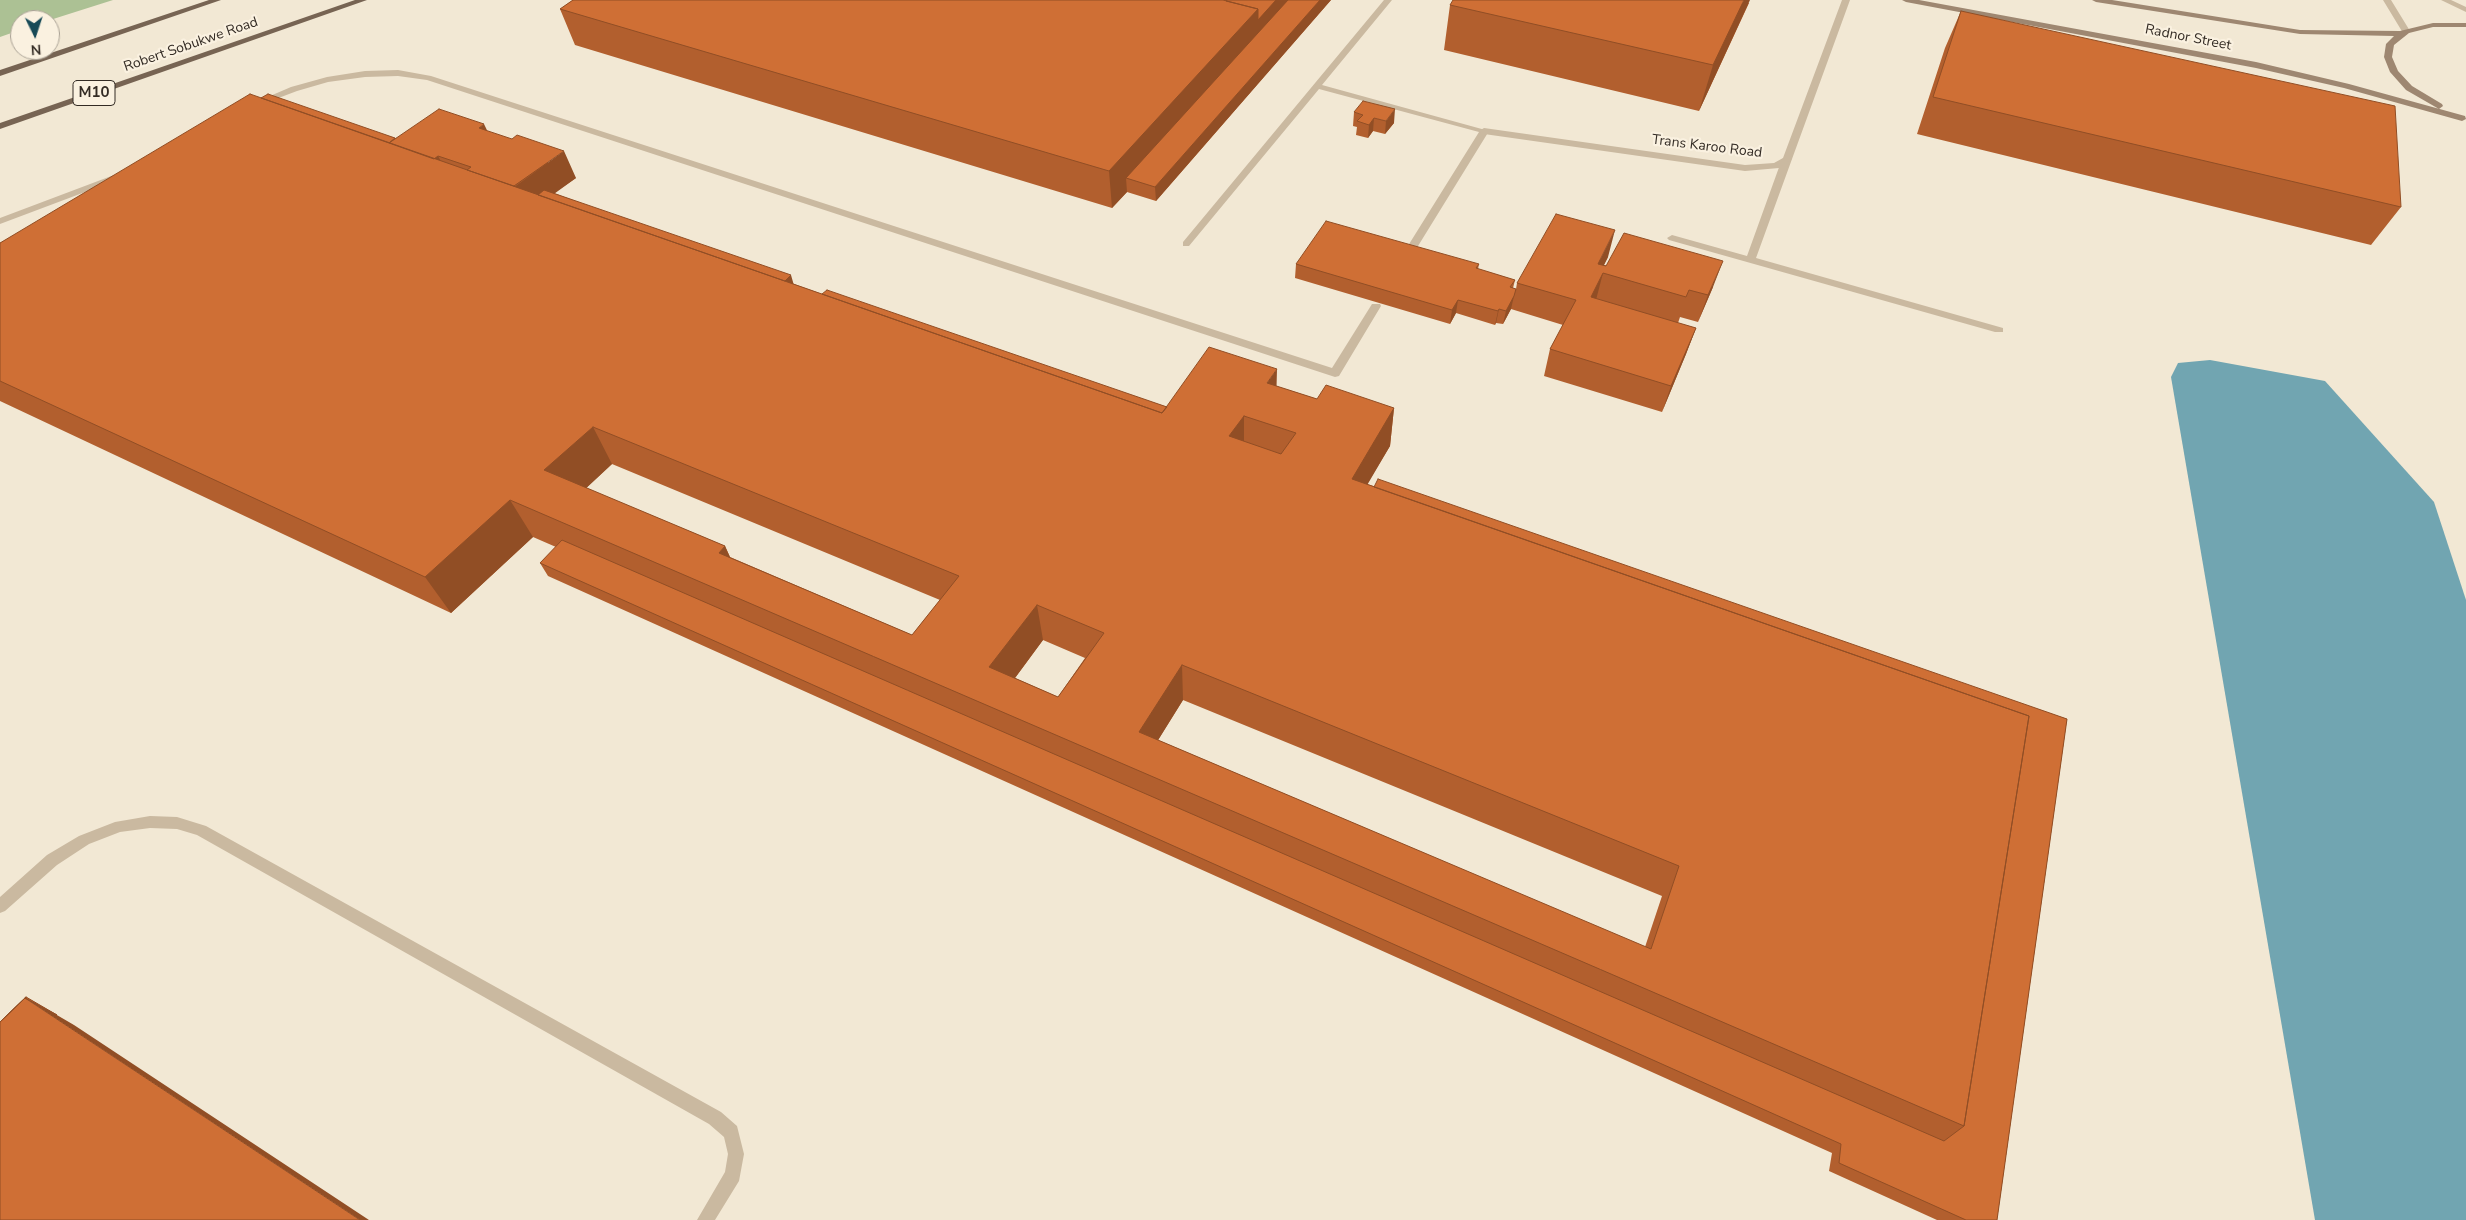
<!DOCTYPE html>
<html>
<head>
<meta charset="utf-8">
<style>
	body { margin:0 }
	#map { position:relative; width:2466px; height:1220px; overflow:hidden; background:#f2e8d4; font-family:"Nunito Sans",sans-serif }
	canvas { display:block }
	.north { position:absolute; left:10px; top:10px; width:50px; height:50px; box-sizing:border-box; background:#faf1e0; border:1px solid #aaa295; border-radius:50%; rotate:176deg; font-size:14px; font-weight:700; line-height:20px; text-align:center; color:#332b24 }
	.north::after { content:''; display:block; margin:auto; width:18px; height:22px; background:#174a57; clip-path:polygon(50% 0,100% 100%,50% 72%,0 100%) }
</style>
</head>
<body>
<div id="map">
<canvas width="2466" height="1220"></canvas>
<div class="north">N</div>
</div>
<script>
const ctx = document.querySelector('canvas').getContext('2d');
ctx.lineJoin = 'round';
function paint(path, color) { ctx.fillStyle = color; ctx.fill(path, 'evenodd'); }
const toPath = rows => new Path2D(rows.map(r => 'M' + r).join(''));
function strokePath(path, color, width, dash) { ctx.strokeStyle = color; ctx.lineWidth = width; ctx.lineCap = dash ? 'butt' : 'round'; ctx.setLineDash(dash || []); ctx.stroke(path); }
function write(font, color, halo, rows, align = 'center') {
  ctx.font = font + ' "Nunito Sans",sans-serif'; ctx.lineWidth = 4.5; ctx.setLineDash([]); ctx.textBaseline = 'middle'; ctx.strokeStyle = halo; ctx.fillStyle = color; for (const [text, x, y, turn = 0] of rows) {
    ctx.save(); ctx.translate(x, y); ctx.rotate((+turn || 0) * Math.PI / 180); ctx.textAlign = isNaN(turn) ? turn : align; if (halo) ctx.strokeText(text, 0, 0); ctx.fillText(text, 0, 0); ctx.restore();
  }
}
paint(toPath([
	[0,0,113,0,50,20,20,20,20,30,0,37]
]), '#acc194');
paint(toPath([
	[2210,360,2325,381,2434,502,2466,600,2466,1220,2315,1220,2171,377,2178,363]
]), '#71a5b1');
paint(toPath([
	[1384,0,1392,0,1322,85,1489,131,1410,259,1402,259,1401,257,1479,132,1319,89,1189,246,1183,246,1183,242,1384,0],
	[398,70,431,76,1332,368,1372,304,1380,304,1381,306,1339,376,1335,377,427,80,398,76,365,77,328,82,297,91,260,105,256,102,291,87,327,77,365,71,398,70],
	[1787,156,1792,159,1756,258,2003,328,2003,332,1995,332,1669,240,1667,238,1672,235,1747,256,1782,159,1787,156],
	[114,175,117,176,117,180,0,224,0,218,114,175],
	[150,816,177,817,206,826,721,1112,737,1126,744,1154,739,1181,715,1220,697,1220,725,1172,728,1154,724,1137,709,1124,197,835,177,829,150,828,120,832,89,844,57,865,5,911,0,913,0,897,47,855,79,836,115,822,150,816]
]), '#cab9a0');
paint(toPath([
	[1842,0,1850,0,1792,159,1779,168,1745,171,1484,134,1479,131,1484,128,1745,165,1774,163,1783,158,1842,0],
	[2383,0,2391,0,2410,31,2409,33,2403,33,2383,0],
	[2441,0,2451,0,2466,7,2466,12,2441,0]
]), '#cab9a0');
paint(toPath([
	[1902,0,1919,0,2256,62,2349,84,2465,116,2466,119,2462,121,2344,88,2256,68,1906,2,1902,0],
	[2092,0,2112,0,2300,30,2400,31,2433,23,2466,23,2466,27,2433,27,2409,33,2394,45,2392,57,2398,71,2412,86,2442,104,2443,106,2439,109,2406,90,2390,72,2384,57,2386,44,2394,36,2300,34,2096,2,2092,0]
]), '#9e8771');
paint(toPath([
	[209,0,221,0,0,76,0,70,209,0],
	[355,0,367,0,0,129,0,123,355,0]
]), '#776453');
paint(toPath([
	[573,0,1331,0,1156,201,1127,192,1112,208,575,45,560,9],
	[1749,3,1699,111,1444,50,1450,5],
	[1961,11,2401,207,2371,245,1917,134,1945,48],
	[261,98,395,138,487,131,576,178,554,193,794,284,822,294,1167,407,1276,386,1317,399,1394,408,1390,446,1367,484,2067,719,1997,1220,1937,1220,1829,1171,1832,1153,548,576,540,563,556,547,533,537,451,613,0,401,0,243],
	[612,464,940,600,912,635,730,557,725,546,586,488],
	[1043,640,1085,658,1058,697,1015,678],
	[1183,700,1662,896,1645,947,1158,740],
	[1354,112,1394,123,1385,134,1373,131,1368,138,1356,135,1357,127,1353,126],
	[1608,257,1604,265,1713,287,1698,322,1680,317,1678,323,1696,328,1686,354,1662,412,1544,376,1550,349,1563,325,1511,309,1503,324,1496,323,1495,325,1456,313,1450,324,1295,278,1296,264,1479,264,1478,269,1515,280,1513,288,1516,289,1517,283]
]), '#b25f2e');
paint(toPath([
	[1276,0,1299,0,1126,178,1127,192,1112,208,1109,171,1258,9],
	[1320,0,1331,0,1156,201,1155,187],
	[1744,0,1750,0,1699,111,1713,65],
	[1395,109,1394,123,1385,134,1386,121],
	[1374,118,1373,131,1368,138,1369,125],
	[484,124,497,151,479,128],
	[564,151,576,178,529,212,506,193],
	[438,156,452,182,426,164],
	[1615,230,1608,257,1591,290,1598,264],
	[1723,261,1713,287,1698,322,1708,295],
	[1603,273,1596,300,1591,297],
	[791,275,795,289,768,296],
	[1514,296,1511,309,1503,324,1506,311],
	[1458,300,1456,313,1450,324,1452,310],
	[1499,309,1496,323,1495,325,1498,311],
	[1696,328,1686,354,1662,412,1671,386],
	[1277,369,1276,407,1267,383],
	[1394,408,1390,446,1349,516,1352,479],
	[1244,416,1244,453,1229,436],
	[593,427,612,464,566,507,544,470],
	[510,500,533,537,451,613,425,577],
	[725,546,741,582,719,553],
	[1037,605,1043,640,998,701,989,667],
	[1182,665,1183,700,1142,766,1139,732],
	[26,997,74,1025,369,1220,360,1220,25,998]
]), '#914e25');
const building = toPath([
	[573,0,1223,0,1258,9,1109,171,560,9,573,0],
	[1227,0,1276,0,1258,20,1258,9,1226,1,1227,0],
	[1288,0,1320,0,1155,187,1126,178,1288,0],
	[1453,0,1744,0,1713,65,1450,5,1453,0],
	[1961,11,2395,106,2401,207,1933,97,1961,11],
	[250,94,1162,413,1209,347,1277,369,1267,383,1317,399,1326,385,1394,408,1352,479,2029,716,1964,1126,510,500,425,577,0,381,0,243,250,94],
	[1244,416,1296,433,1281,454,1229,436,1244,416],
	[593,427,959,576,912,635,719,553,725,546,544,470,593,427],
	[1037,605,1104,633,1058,697,989,667,1037,605],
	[1182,665,1679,866,1651,949,1139,732,1182,665],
	[268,94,395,138,389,143,261,98,268,94],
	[1363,101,1395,109,1386,121,1374,118,1369,125,1357,121,1363,115,1354,112,1363,101],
	[439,109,484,124,479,128,512,139,517,135,564,151,514,186,467,170,471,167,438,156,434,159,389,143,439,109],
	[544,190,791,275,785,281,538,195,544,190],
	[1556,214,1615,230,1598,264,1606,266,1624,233,1723,261,1708,295,1689,290,1686,297,1603,273,1591,297,1696,328,1671,386,1550,349,1576,300,1517,283,1556,214],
	[1326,221,1479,264,1476,268,1515,280,1510,287,1516,289,1514,296,1506,311,1499,309,1498,311,1458,300,1452,310,1296,264,1326,221],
	[827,290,1167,407,1162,413,822,294,827,290],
	[1378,479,2067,719,1997,1220,1966,1220,1839,1163,1841,1144,540,563,562,540,1944,1141,1964,1126,2029,716,1374,487,1378,479],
	[26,997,57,1015,25,998,0,1022,26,997],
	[25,998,360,1220,0,1220,0,1022,25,998]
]);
paint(building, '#cf6f35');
strokePath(building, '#914e25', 1);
write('14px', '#332b24', '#faf1e0', [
	["Radnor Street",2188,38,11],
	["Robert Sobukwe Road",191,45,-19],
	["Trans Karoo Road",1707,147,7]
]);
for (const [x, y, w] of [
	[94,93,42]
]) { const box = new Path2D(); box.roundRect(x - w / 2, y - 12.5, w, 25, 4); ctx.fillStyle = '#faf1e0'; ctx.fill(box); strokePath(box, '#332b24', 1); }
write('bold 15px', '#332b24', null, [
	["M10",94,93]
]);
</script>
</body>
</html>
